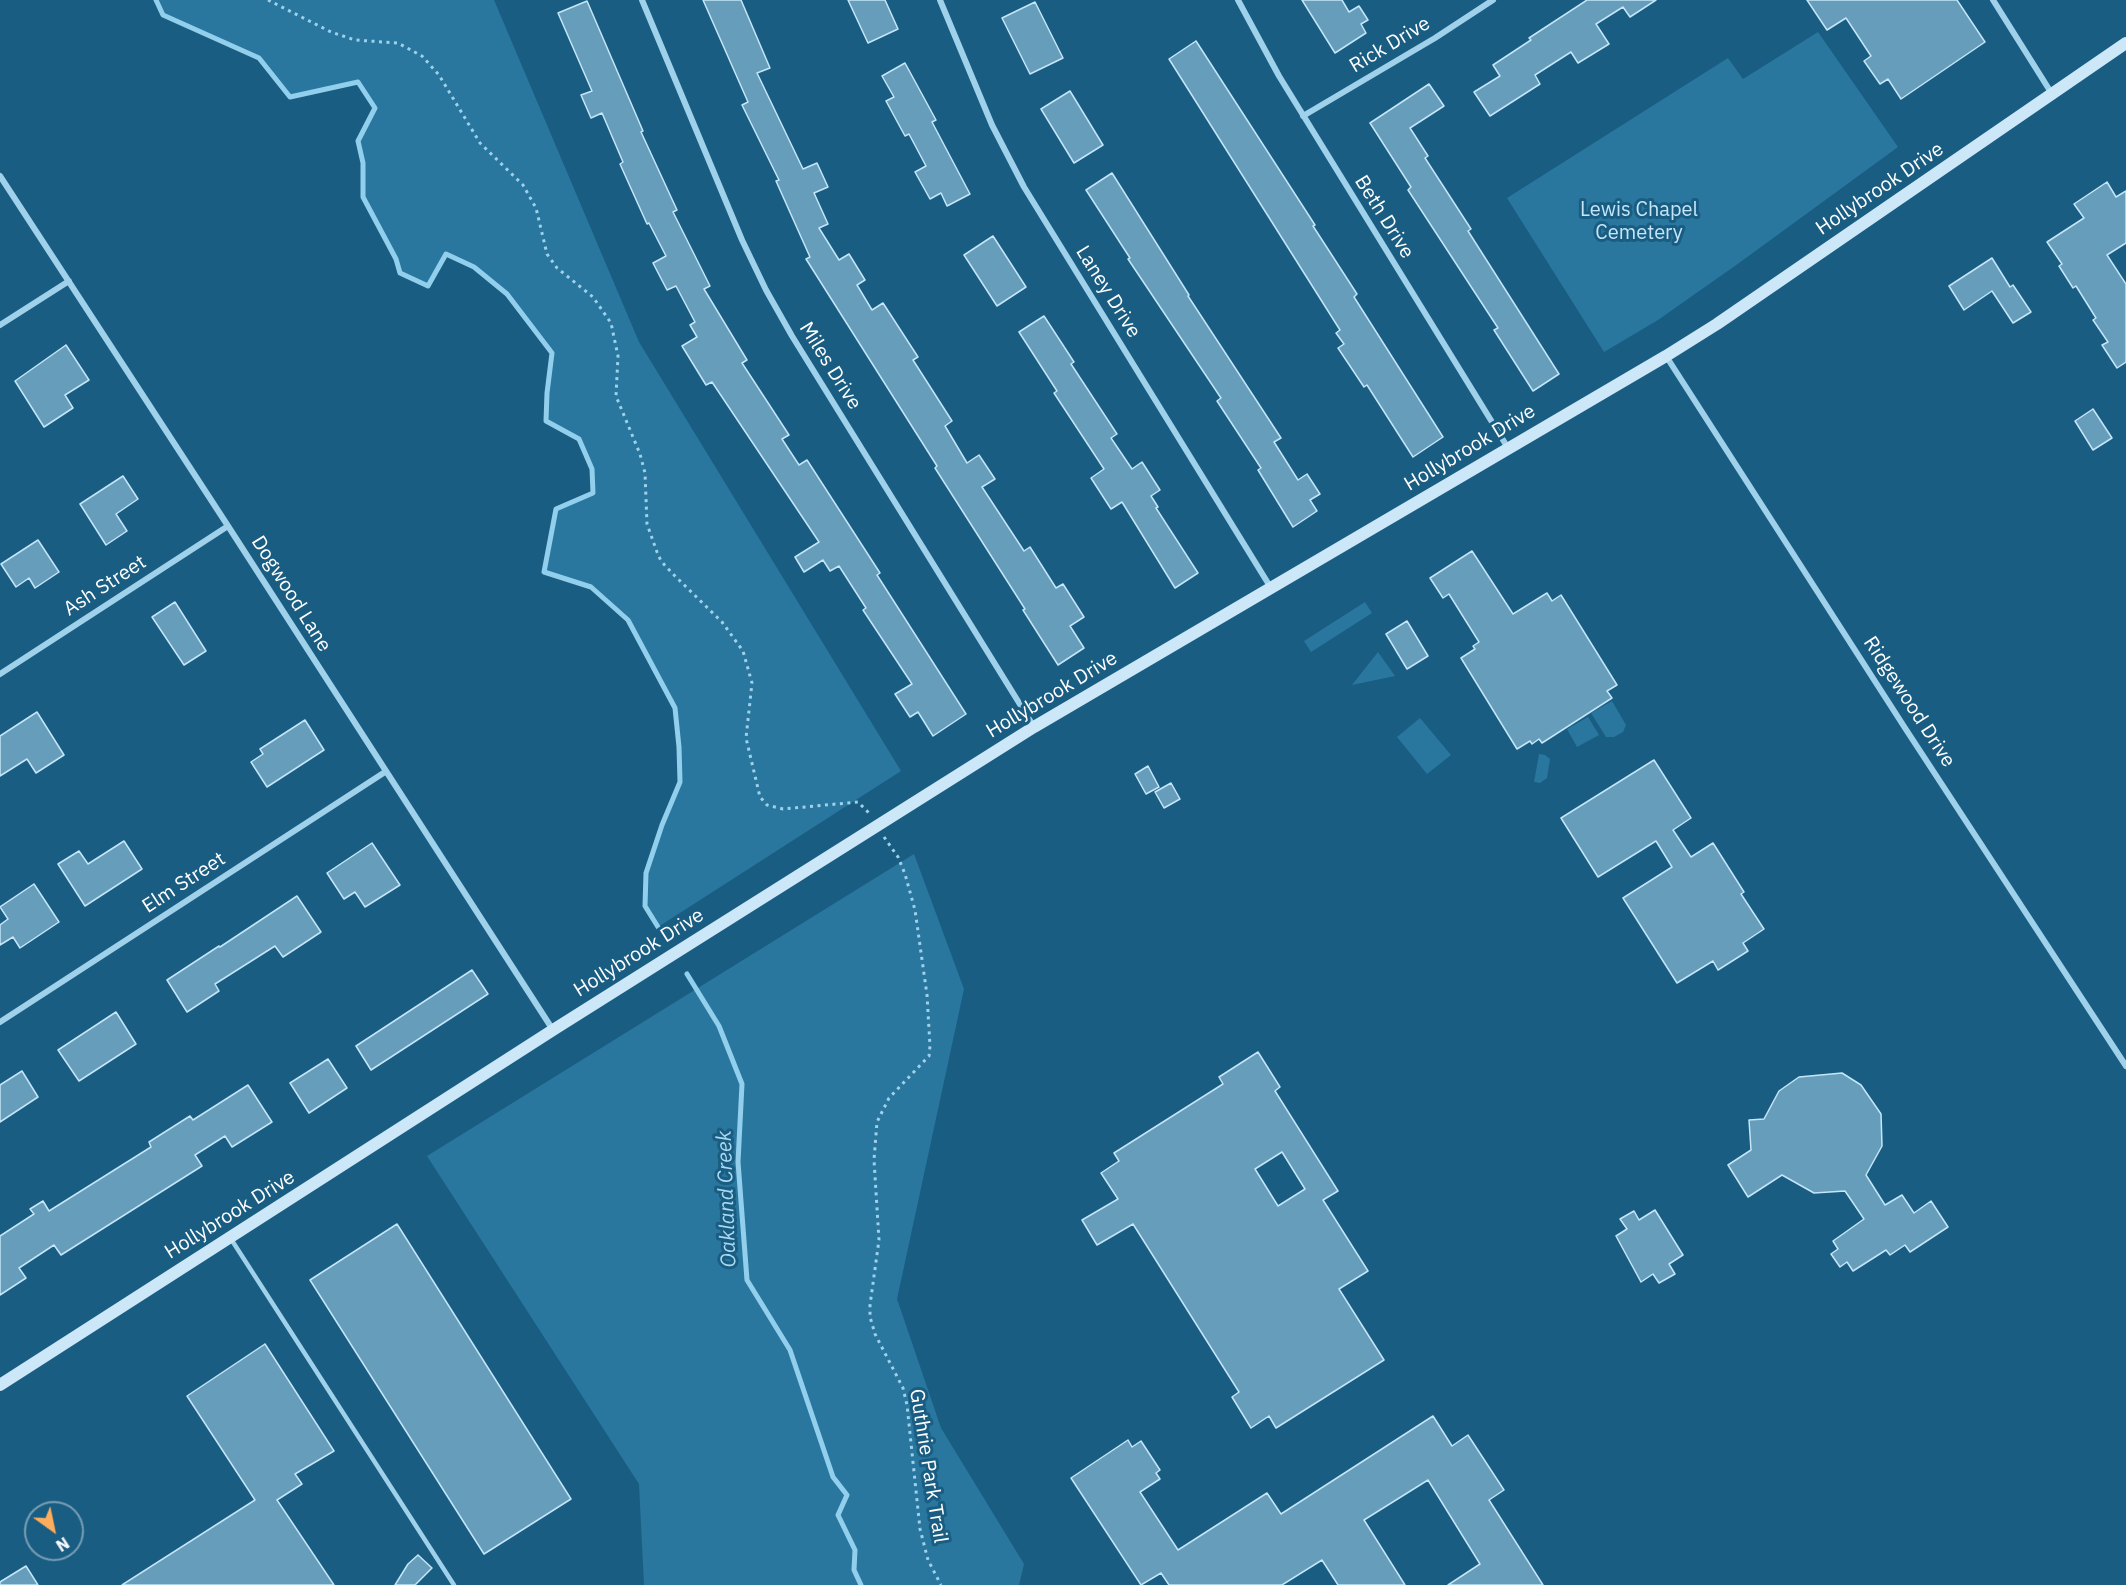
<!DOCTYPE html>
<html>
<head>
<meta charset="utf-8">
<style>
	body { margin:0 }
	#map { position:relative; width:2126px; height:1585px; overflow:hidden; background:#1a5d82; font-family:"IBM Plex Sans",sans-serif }
	canvas { display:block }
	.north { position:absolute; left:24px; top:1501px; width:60px; height:60px; box-sizing:border-box; background:#1a5d82; border:2px solid #769eb4; border-radius:50%; rotate:147deg; font-size:16px; font-weight:700; line-height:24px; text-align:center; color:#fff }
	.north::after { content:''; display:block; margin:auto; width:21px; height:27px; background:#fdad5b; clip-path:polygon(50% 0,100% 100%,50% 72%,0 100%) }
</style>
</head>
<body>
<div id="map">
<canvas width="2126" height="1585"></canvas>
<div class="north">N</div>
</div>
<script>
const ctx = document.querySelector('canvas').getContext('2d');
ctx.lineJoin = 'round';
function paint(path, color) { ctx.fillStyle = color; ctx.fill(path, 'evenodd'); }
const toPath = rows => new Path2D(rows.map(r => 'M' + r).join(''));
function strokePath(path, color, width, dash) { ctx.strokeStyle = color; ctx.lineWidth = width; ctx.lineCap = dash ? 'butt' : 'round'; ctx.setLineDash(dash || []); ctx.stroke(path); }
function write(font, color, halo, rows, align = 'center') {
  ctx.font = font + ' "IBM Plex Sans",sans-serif'; ctx.lineWidth = 6; ctx.setLineDash([]); ctx.textBaseline = 'middle'; ctx.strokeStyle = halo; ctx.fillStyle = color; for (const [text, x, y, turn = 0] of rows) {
    ctx.save(); ctx.translate(x, y); ctx.rotate((+turn || 0) * Math.PI / 180); ctx.textAlign = isNaN(turn) ? turn : align; if (halo) ctx.strokeText(text, 0, 0); ctx.fillText(text, 0, 0); ctx.restore();
  }
}
paint(toPath([
	[156,0,494,0,639,342,901,771,658,927,645,906,646,873,680,782,675,708,628,620,591,587,544,572,556,509,593,492,592,469,579,439,546,421,552,353,507,294,474,267,447,254,428,286,400,273,395,259,363,197,363,163,358,141,375,108,358,82,290,97,259,58,163,15],
	[1818,32,1898,147,1739,263,1658,320,1604,352,1507,198,1728,58,1743,79],
	[1365,602,1372,613,1311,652,1304,641],
	[1378,652,1395,676,1352,685],
	[1612,701,1626,725,1623,732,1614,737,1606,737,1591,713],
	[1588,717,1599,735,1577,747,1567,729],
	[1420,718,1451,755,1427,774,1397,737],
	[1539,754,1545,755,1550,759,1547,778,1540,783,1534,782],
	[914,854,964,989,897,1299,941,1428,1024,1564,1019,1585,644,1585,639,1484,427,1156]
]), '#29779f');
strokePath(toPath([
	[156,0,163,15,259,58,290,97,358,82,375,108,358,141,363,163,363,197,396,259,400,273,428,286,446,254,474,267,507,294,552,353,547,393,546,421,579,439,592,469,593,493,556,509,544,572,591,587,628,620,675,708,679,747,680,782,662,825,646,873,645,906,658,927],
	[687,974,719,1026,742,1084,738,1162,747,1280,790,1350,833,1477,847,1495,838,1515,855,1550,854,1570,861,1585]
]), '#92cfed', 5);
const building = toPath([
	[703,0,741,0,770,68,757,73,803,169,817,163,828,187,814,193,828,224,819,228,839,260,849,254,865,280,857,285,872,310,883,303,918,357,913,360,952,421,945,426,967,463,979,455,995,479,982,487,1024,551,1030,547,1056,588,1063,584,1084,617,1070,626,1084,648,1058,665,1023,610,1025,609,935,468,937,466,806,259,810,257,776,181,779,180,742,105,748,102,703,0],
	[848,0,885,0,898,29,868,43,848,0],
	[1302,0,1342,0,1349,12,1359,6,1368,20,1361,24,1366,33,1335,53,1302,0],
	[1587,0,1656,0,1630,17,1623,7,1596,24,1609,44,1578,63,1571,52,1535,75,1540,84,1490,116,1474,92,1500,76,1493,65,1531,40,1529,38,1587,0],
	[1807,0,1957,0,1985,42,1901,99,1888,79,1880,84,1864,61,1871,56,1846,18,1827,30,1807,0],
	[587,1,643,131,641,132,677,210,673,212,710,286,704,289,747,360,742,363,789,435,782,439,799,465,807,460,880,573,877,575,966,714,933,736,918,712,910,717,895,694,912,684,863,610,866,608,839,566,830,571,823,560,804,572,795,557,819,542,712,382,706,385,682,346,697,337,690,325,695,322,676,286,667,290,653,263,666,256,649,223,647,224,620,164,623,162,602,113,591,118,581,95,592,91,558,13,587,1],
	[1035,2,1063,58,1030,74,1002,18,1035,2],
	[1196,41,1315,225,1313,226,1357,294,1354,297,1443,437,1413,457,1367,385,1364,387,1338,348,1344,344,1336,333,1340,330,1169,59,1196,41],
	[905,63,936,120,932,122,970,194,947,206,941,193,930,199,915,172,926,166,909,134,905,136,886,101,894,97,882,76,905,63],
	[1429,84,1444,106,1410,128,1428,156,1425,158,1471,229,1468,231,1559,374,1533,391,1494,330,1498,328,1408,190,1411,187,1370,123,1429,84],
	[1070,91,1103,145,1074,163,1041,109,1070,91],
	[1112,173,1189,295,1188,296,1281,438,1274,442,1298,480,1307,474,1320,494,1310,500,1317,511,1293,527,1258,470,1261,468,1217,401,1221,398,1128,259,1130,258,1086,190,1112,173],
	[2107,182,2116,197,2126,191,2126,243,2107,255,2126,284,2126,362,2117,368,2102,345,2108,342,2093,320,2096,318,2076,286,2073,288,2059,266,2062,264,2047,242,2084,218,2074,204,2107,182],
	[993,236,1026,287,997,306,964,255,993,236],
	[1992,258,2010,287,2013,285,2031,312,2013,323,1992,291,1964,310,1949,286,1992,258],
	[1044,316,1074,362,1071,364,1117,434,1111,438,1132,469,1142,462,1160,490,1151,496,1158,507,1156,508,1198,573,1175,588,1122,502,1111,509,1091,478,1104,469,1054,393,1057,391,1019,332,1044,316],
	[66,345,89,380,65,395,73,408,44,427,15,381,66,345],
	[2093,409,2112,438,2093,450,2075,421,2093,409],
	[123,476,138,499,116,514,127,531,106,545,80,504,123,476],
	[38,540,59,572,35,588,29,578,16,587,1,564,38,540],
	[1472,551,1513,614,1547,593,1552,601,1561,595,1617,685,1607,691,1612,698,1542,743,1539,739,1532,744,1530,741,1517,749,1461,658,1475,649,1473,646,1479,642,1449,594,1443,598,1430,578,1472,551],
	[175,602,206,651,184,665,152,617,175,602],
	[1407,621,1428,656,1407,669,1386,634,1407,621],
	[37,712,64,755,36,773,27,759,0,776,0,736,37,712],
	[305,720,324,750,267,787,251,762,263,754,260,749,305,720],
	[1654,760,1691,818,1673,830,1691,857,1713,843,1744,892,1741,894,1764,929,1743,943,1748,951,1718,970,1713,961,1677,983,1623,898,1672,867,1656,841,1598,877,1561,818,1654,760],
	[1148,766,1159,787,1146,794,1135,774,1148,766],
	[1171,783,1180,799,1164,808,1155,792,1171,783],
	[124,841,142,869,85,906,58,864,79,851,88,864,124,841],
	[372,843,400,885,365,907,355,892,344,899,327,873,372,843],
	[34,884,59,922,20,948,13,937,0,945,0,925,8,919,0,907,34,884],
	[297,896,321,932,283,957,275,946,215,984,219,991,187,1012,167,980,219,946,220,947,297,896],
	[472,970,488,994,371,1070,356,1046,472,970],
	[116,1012,136,1044,79,1081,58,1050,116,1012],
	[1258,1052,1280,1087,1275,1091,1338,1191,1323,1200,1368,1271,1339,1289,1384,1360,1276,1428,1269,1416,1251,1428,1232,1397,1239,1392,1133,1224,1097,1245,1082,1220,1118,1199,1101,1173,1119,1161,1114,1153,1223,1084,1219,1077,1258,1052],
	[1282,1152,1305,1189,1278,1206,1255,1169,1282,1152],
	[328,1059,347,1088,309,1113,290,1083,328,1059],
	[22,1071,38,1097,0,1122,0,1085,22,1071],
	[1842,1073,1861,1085,1881,1114,1882,1146,1866,1175,1885,1205,1902,1195,1914,1213,1931,1201,1948,1227,1910,1252,1905,1245,1890,1255,1886,1250,1853,1271,1847,1262,1840,1267,1831,1254,1838,1249,1833,1241,1864,1219,1845,1191,1814,1193,1782,1175,1748,1197,1728,1165,1751,1150,1749,1120,1764,1119,1779,1091,1799,1077,1842,1073],
	[248,1085,272,1122,232,1147,225,1136,195,1155,202,1166,61,1255,54,1245,19,1268,26,1278,0,1295,0,1236,34,1214,30,1209,43,1201,49,1211,151,1147,149,1142,190,1116,193,1120,248,1085],
	[1655,1210,1683,1255,1669,1264,1675,1274,1659,1283,1653,1274,1641,1282,1616,1236,1627,1229,1620,1219,1634,1211,1639,1220,1655,1210],
	[397,1224,571,1499,484,1554,310,1280,397,1224],
	[265,1344,334,1451,295,1474,302,1484,277,1500,334,1585,122,1585,255,1500,187,1396,265,1344],
	[1433,1416,1452,1446,1468,1435,1504,1490,1489,1500,1543,1585,1448,1585,1480,1564,1428,1480,1364,1520,1405,1585,1338,1585,1322,1560,1282,1585,1169,1585,1161,1573,1141,1585,1071,1478,1128,1440,1132,1447,1141,1441,1160,1470,1156,1473,1160,1479,1140,1492,1178,1550,1267,1493,1281,1514,1433,1416],
	[418,1555,432,1568,415,1585,395,1585,408,1564,418,1555],
	[26,1566,38,1585,0,1585,0,1582,26,1566]
]);
paint(building, '#659dbb');
strokePath(building, '#c4e6f8', 1.5);
strokePath(toPath([
	[268,0,331,32,355,40,398,43,422,56,439,75,480,143,523,185,536,208,547,254,557,268,593,297,611,323,618,356,616,396,640,454,645,473,647,524,657,552,661,561,672,573,722,622,743,651,752,683,746,738,760,797,767,805,783,809,858,802,869,813],
	[884,837,898,857,905,874,915,910,927,995,930,1046,929,1056,889,1098,877,1122,874,1160,879,1240,870,1305,870,1317,875,1334,903,1388,907,1405,920,1529,928,1560,941,1585]
]), '#9fd1eb', 3, [3, 4.5]);
strokePath(toPath([
	[231,1239,454,1585]
]), '#9fd1eb', 4.5);
strokePath(toPath([
	[642,0,742,240,766,290,792,336,1034,727],
	[940,0,992,125,1024,187,1271,588],
	[1238,0,1279,76,1508,448],
	[1993,0,2052,94],
	[1303,116,1435,38,1493,0],
	[0,176,228,526,553,1030],
	[0,325,69,281],
	[1666,356,1905,728,2126,1066],
	[0,674,228,526],
	[0,1022,385,772]
]), '#9fd1eb', 6);
strokePath(toPath([
	[0,1385,553,1030,1034,727,1666,356,1717,324,2126,43]
]), '#cbe7f8', 12);
write('20px', '#fff', '#1a5d82', [
	["Rick Drive",1390,45,-31],
	["Hollybrook Drive",1880,189,-34],
	["Beth Drive",1384,217,58],
	["Laney Drive",1108,292,58],
	["Miles Drive",830,366,58],
	["Hollybrook Drive",1470,448,-31],
	["Ash Street",105,586,-33],
	["Dogwood Lane",291,594,58],
	["Hollybrook Drive",1052,695,-31],
	["Ridgewood Drive",1909,702,57],
	["Elm Street",184,883,-33],
	["Hollybrook Drive",639,953,-32],
	["Hollybrook Drive",230,1215,-32],
	["Guthrie Park Trail",928,1466,81]
]);
write('20px', '#c4e6f8', '#1a5d82', [
	["Lewis Chapel",1639,210],
	["Cemetery",1639,233]
]);
write('italic 21px', '#aadaf2', '#1a5d82', [
	["Oakland Creek",727,1199,-92]
]);
</script>
</body>
</html>
